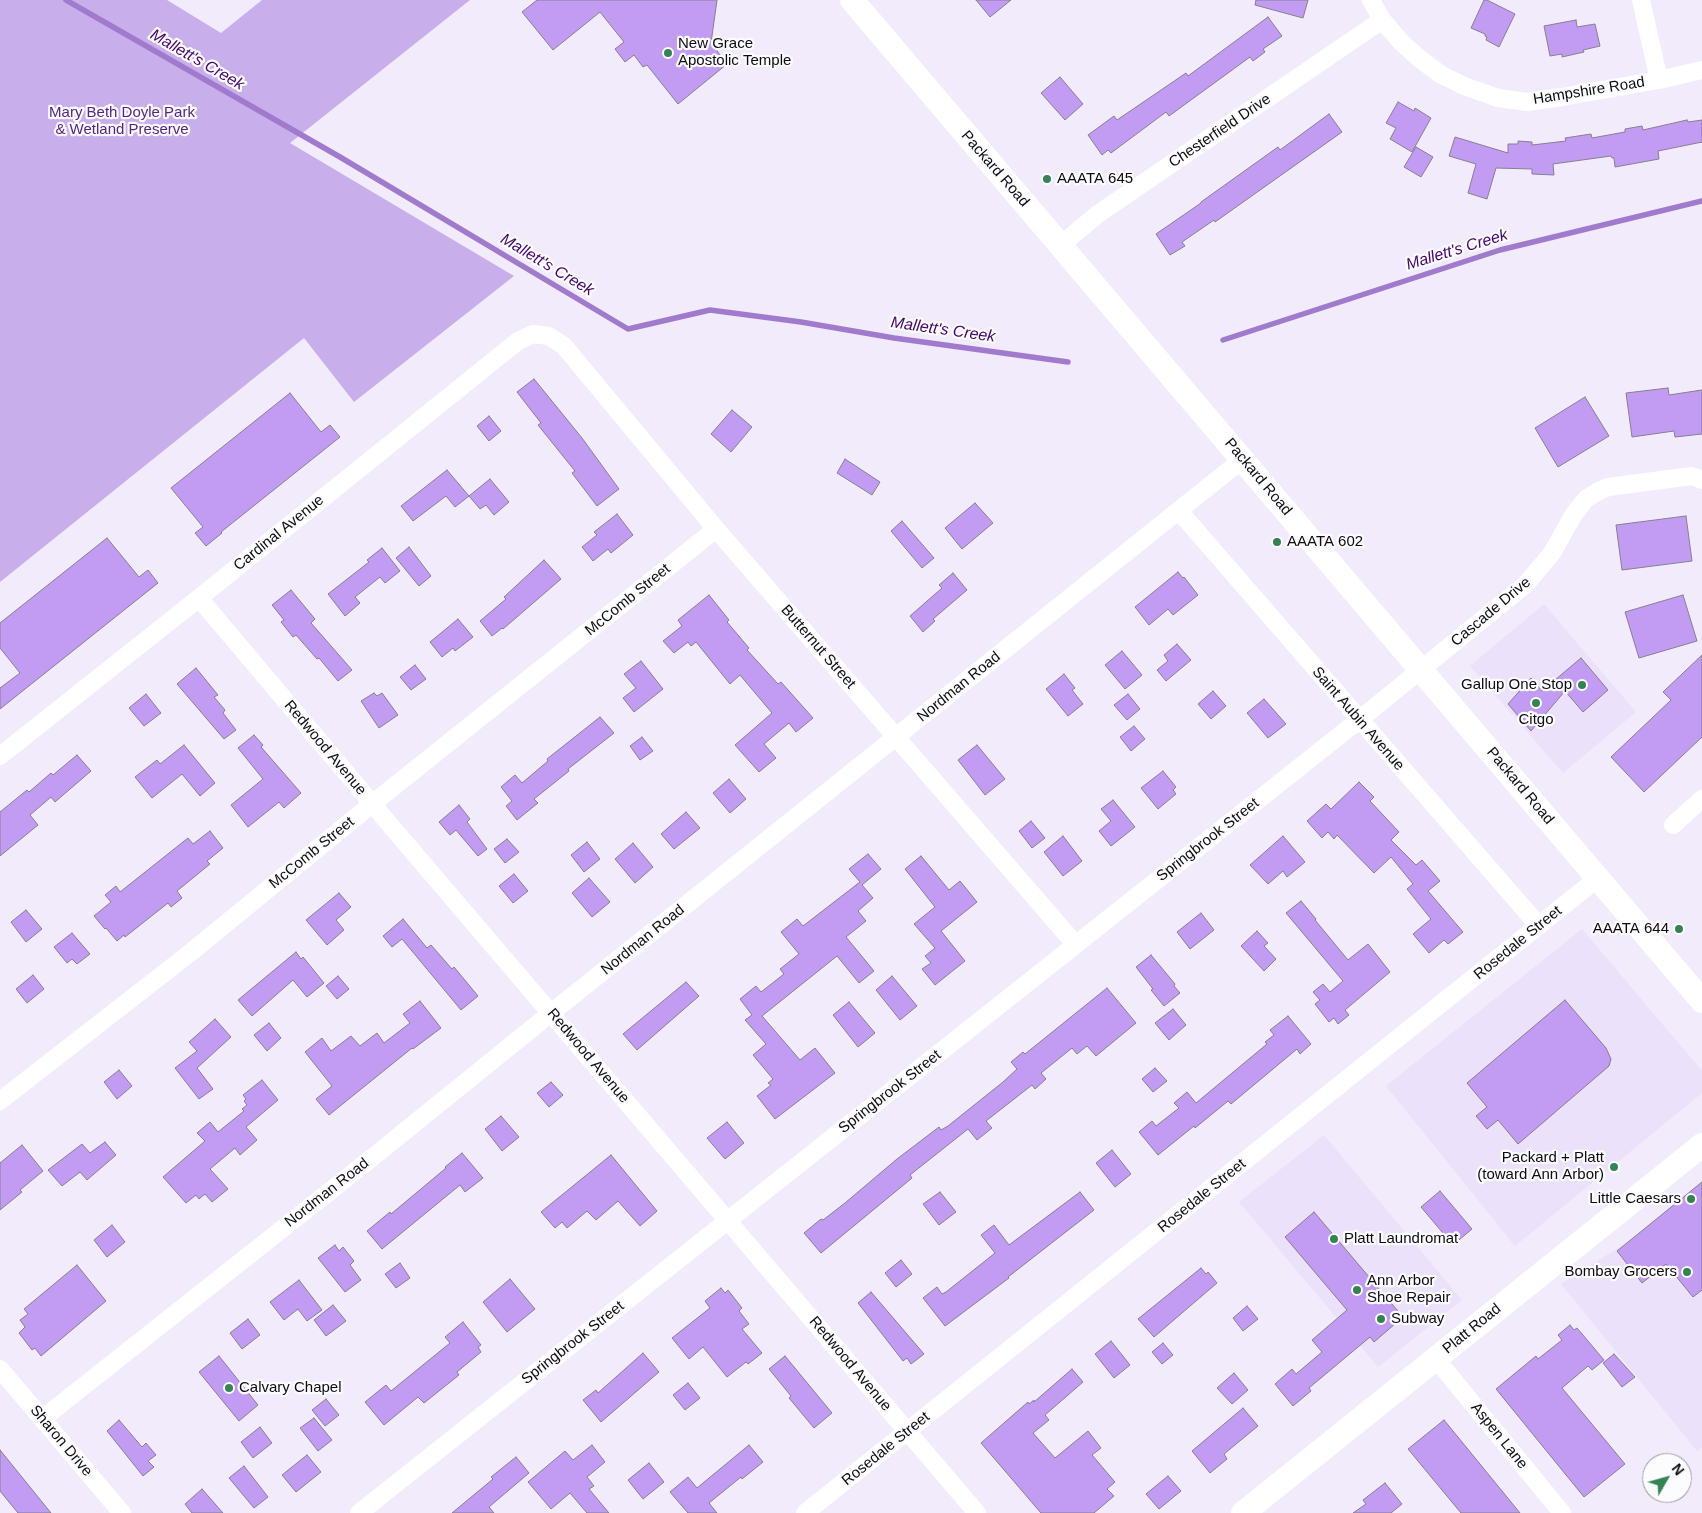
<!DOCTYPE html>
<html>
<head>
<meta charset="utf-8">
<style>
	body { margin:0 }
	#map { position:relative; width:1702px; height:1513px; overflow:hidden; background:#f1ebfc; font-family:Arial,sans-serif }
	canvas { display:block }
	.north { position:absolute; left:1642px; top:1453px; width:50px; height:50px; box-sizing:border-box; background:#fcfbfe; border:1px solid #9d9b9f; border-radius:50%; rotate:52deg; font-size:14px; font-weight:700; line-height:20px; text-align:center; color:#0e0c11 }
	.north::after { content:''; display:block; margin:auto; width:18px; height:22px; background:#348353; clip-path:polygon(50% 0,100% 100%,50% 72%,0 100%) }
</style>
</head>
<body>
<div id="map">
<canvas width="1702" height="1513"></canvas>
<div class="north">N</div>
</div>
<script>
const ctx = document.querySelector('canvas').getContext('2d');
ctx.lineJoin = 'round';
function paint(path, color) { ctx.fillStyle = color; ctx.fill(path, 'evenodd'); }
const toPath = rows => new Path2D(rows.map(r => 'M' + r).join(''));
function strokePath(path, color, width, dash) { ctx.strokeStyle = color; ctx.lineWidth = width; ctx.lineCap = dash ? 'butt' : 'round'; ctx.setLineDash(dash || []); ctx.stroke(path); }
function write(font, color, halo, rows, align = 'center') {
  ctx.font = font + ' Arial,sans-serif'; ctx.lineWidth = 4.5; ctx.setLineDash([]); ctx.textBaseline = 'middle'; ctx.strokeStyle = halo; ctx.fillStyle = color; for (const [text, x, y, turn = 0] of rows) {
    ctx.save(); ctx.translate(x, y); ctx.rotate((+turn || 0) * Math.PI / 180); ctx.textAlign = isNaN(turn) ? turn : align; if (halo) ctx.strokeText(text, 0, 0); ctx.fillText(text, 0, 0); ctx.restore();
  }
}
paint(toPath([
	[1544,604,1636,712,1563,773,1470,666],
	[1582,929,1702,1071,1702,1093,1515,1246,1386,1086],
	[1324,1135,1462,1300,1378,1367,1239,1202],
	[1702,1182,1702,1447,1697,1451,1561,1284,1635,1237]
]), '#ebe1fa');
paint(toPath([
	[0,0,167,0,221,33,262,0,470,0,290,143,514,276,354,402,304,338,0,582]
]), '#c8aeea');
strokePath(toPath([
	[66,0,340,157,628,329,710,310,801,322,894,338,1068,362],
	[1223,340,1500,250,1702,201]
]), '#a07acd', 5.5);
const building = toPath([
	[537,0,717,0,711,43,727,64,678,104,647,65,643,67,634,55,625,62,615,49,624,42,600,12,553,50,522,12,537,0],
	[976,0,1011,0,990,17,976,0],
	[1256,0,1308,0,1303,18,1255,5,1256,0],
	[1484,0,1487,0,1515,14,1499,47,1486,40,1487,37,1485,36,1485,34,1471,28,1484,0],
	[1268,17,1282,36,1263,49,1265,52,1253,61,1250,57,1169,116,1166,112,1111,153,1108,150,1102,155,1088,135,1114,116,1117,120,1186,73,1188,76,1268,17],
	[1576,20,1577,27,1595,24,1600,46,1583,50,1584,52,1562,57,1562,54,1550,56,1544,26,1576,20],
	[1060,77,1083,104,1065,120,1041,93,1060,77],
	[1398,102,1414,111,1415,108,1431,118,1412,152,1390,139,1396,128,1386,123,1398,102],
	[1329,114,1342,132,1215,222,1214,220,1182,242,1185,246,1170,255,1156,234,1201,203,1201,202,1278,147,1280,150,1329,114],
	[1687,120,1688,122,1702,120,1702,142,1658,151,1659,159,1615,167,1614,158,1612,158,1611,156,1553,164,1554,175,1532,174,1532,169,1496,168,1487,199,1468,193,1476,164,1449,156,1455,137,1508,153,1508,144,1518,144,1518,141,1532,142,1532,145,1566,141,1565,138,1591,134,1592,138,1625,132,1625,129,1642,126,1643,130,1687,120],
	[1416,147,1433,157,1421,177,1404,167,1416,147],
	[534,379,582,438,619,489,597,506,572,473,575,471,538,425,541,423,517,392,534,379],
	[1668,388,1669,395,1702,390,1702,434,1675,437,1674,431,1632,437,1626,393,1668,388],
	[290,393,321,432,330,425,340,437,221,532,222,533,206,546,195,533,203,527,171,488,290,393],
	[1585,397,1609,436,1558,467,1535,428,1585,397],
	[732,410,752,427,731,452,711,434,732,410],
	[489,416,501,431,489,441,477,426,489,416],
	[845,459,880,482,872,495,837,473,845,459],
	[447,470,469,496,455,507,446,496,413,521,401,506,447,470],
	[490,479,509,502,494,515,486,505,480,509,469,496,490,479],
	[975,503,993,523,962,549,945,528,975,503],
	[617,514,633,535,611,553,608,549,593,561,582,547,597,535,594,532,617,514],
	[1686,516,1692,561,1622,570,1616,525,1686,516],
	[902,521,934,558,922,568,891,531,902,521],
	[107,538,139,577,148,570,158,583,0,709,0,688,20,673,0,648,0,623,107,538],
	[409,547,431,576,419,586,396,558,409,547],
	[382,548,400,571,385,583,380,577,355,597,360,603,345,616,328,594,369,562,367,560,382,548],
	[544,560,561,579,503,629,502,628,492,636,480,621,506,599,504,597,544,560],
	[1178,572,1183,578,1184,577,1198,595,1173,615,1168,609,1149,625,1135,607,1178,572],
	[953,573,967,590,933,619,935,621,923,632,910,616,942,588,939,585,953,573],
	[291,590,315,619,311,623,352,670,338,681,319,658,317,659,296,635,293,637,281,622,284,620,272,605,291,590],
	[709,595,729,620,727,622,749,648,747,650,778,684,781,682,813,718,796,732,789,723,764,744,776,758,759,772,735,745,772,713,740,675,730,684,696,642,691,646,688,642,674,653,663,641,682,626,678,620,709,595],
	[1683,595,1697,641,1639,658,1625,612,1683,595],
	[458,619,473,637,455,651,453,648,442,657,430,642,458,619],
	[1177,644,1191,660,1166,681,1157,670,1168,661,1164,655,1177,644],
	[1122,651,1142,675,1125,689,1105,665,1122,651],
	[1702,655,1702,737,1644,792,1611,757,1671,700,1663,692,1702,655],
	[1581,658,1608,690,1583,712,1565,691,1531,731,1508,704,1531,678,1542,691,1581,658],
	[641,661,663,689,634,712,623,698,636,688,624,674,641,661],
	[415,665,426,679,411,690,400,677,415,665],
	[196,668,218,695,214,697,225,710,223,713,236,730,224,739,177,684,196,668],
	[1064,674,1075,688,1072,690,1083,704,1068,716,1046,689,1064,674],
	[1213,691,1226,706,1211,719,1198,704,1213,691],
	[374,693,377,696,382,693,398,715,379,728,361,701,374,693],
	[146,694,161,713,144,726,129,708,146,694],
	[1128,694,1140,709,1127,720,1114,705,1128,694],
	[1264,699,1286,724,1268,738,1247,713,1264,699],
	[600,717,614,733,568,769,569,771,534,799,538,803,517,820,506,806,512,801,501,787,515,775,522,783,548,761,547,759,600,717],
	[1134,726,1145,739,1131,751,1120,737,1134,726],
	[254,735,263,745,261,747,301,793,284,808,279,802,248,827,231,805,263,779,238,748,254,735],
	[642,737,653,751,640,760,630,746,642,737],
	[184,745,215,783,200,796,182,774,152,798,135,777,157,760,160,764,184,745],
	[977,745,1005,779,985,795,958,760,977,745],
	[77,755,91,771,55,802,51,797,30,815,38,825,0,856,0,812,27,790,29,792,51,773,53,775,77,755],
	[1163,771,1176,787,1173,790,1176,794,1158,809,1141,788,1163,771],
	[729,779,746,799,730,813,713,793,729,779],
	[1359,782,1374,797,1370,801,1399,832,1391,840,1416,865,1422,860,1440,881,1428,891,1463,932,1448,944,1444,940,1429,953,1413,934,1431,919,1407,889,1413,884,1391,857,1374,873,1337,835,1334,839,1328,832,1322,838,1307,821,1326,804,1331,809,1359,782],
	[1113,800,1135,827,1111,846,1099,831,1111,821,1101,809,1113,800],
	[459,805,470,819,467,822,487,849,478,856,456,830,450,835,439,822,459,805],
	[686,812,700,828,674,849,661,834,686,812],
	[1031,821,1045,838,1032,848,1019,831,1031,821],
	[210,831,223,848,207,861,210,864,177,891,182,898,171,907,168,903,125,937,124,935,117,941,106,928,105,929,94,916,111,902,105,895,116,886,120,892,188,838,193,844,210,831],
	[1063,836,1082,861,1063,876,1044,852,1063,836],
	[1283,836,1305,862,1287,877,1283,871,1268,884,1250,865,1283,836],
	[507,839,519,852,505,863,494,849,507,839],
	[587,842,600,859,584,872,571,855,587,842],
	[633,843,653,867,635,883,615,859,633,843],
	[868,854,881,869,862,885,873,898,858,911,866,921,846,937,874,971,859,983,837,956,762,1016,800,1060,815,1048,835,1073,775,1119,757,1096,771,1085,768,1083,773,1079,753,1055,766,1044,745,1020,752,1015,740,999,756,986,761,992,784,974,780,969,799,954,781,932,797,919,803,926,860,882,849,869,868,854],
	[921,856,949,890,960,881,977,902,941,931,965,961,935,985,922,969,931,963,925,956,935,948,914,924,935,907,905,869,921,856],
	[514,874,528,891,513,903,499,886,514,874],
	[589,878,610,902,592,917,572,893,589,878],
	[339,893,351,907,336,920,344,930,327,945,306,920,339,893],
	[1301,901,1316,919,1315,920,1348,960,1368,944,1390,972,1345,1010,1349,1015,1338,1024,1334,1018,1329,1022,1315,1004,1320,1000,1313,992,1323,984,1330,992,1343,981,1286,913,1301,901],
	[26,910,42,929,26,942,11,922,26,910],
	[1201,913,1214,930,1190,949,1177,932,1201,913],
	[403,919,427,948,431,945,452,969,454,967,478,996,461,1010,402,939,392,947,383,936,403,919],
	[1257,931,1268,943,1264,946,1276,959,1264,971,1241,946,1257,931],
	[72,933,90,954,77,964,72,959,67,963,54,947,72,933],
	[296,952,301,959,303,957,324,983,307,997,293,980,252,1016,238,1000,296,952],
	[1151,955,1175,984,1174,986,1180,993,1164,1006,1151,990,1153,989,1136,967,1151,955],
	[33,975,44,989,27,1003,16,989,33,975],
	[338,976,349,989,337,999,326,986,338,976],
	[892,976,917,1006,900,1020,876,990,892,976],
	[686,982,699,996,637,1050,623,1034,686,982],
	[1107,988,1136,1023,1096,1056,1087,1046,1077,1054,1072,1048,1041,1073,1046,1079,1035,1089,1032,1085,986,1121,992,1128,977,1140,968,1129,910,1175,912,1178,821,1253,804,1233,821,1219,823,1220,845,1203,897,1159,939,1127,941,1130,948,1126,1003,1082,1017,1069,1011,1062,1023,1052,1025,1054,1107,988],
	[1565,1000,1606,1048,1611,1059,1609,1066,1518,1144,1498,1120,1487,1129,1476,1116,1487,1107,1467,1083,1565,1000],
	[420,1001,441,1028,413,1049,412,1048,329,1115,316,1099,332,1086,305,1052,322,1038,331,1051,351,1036,360,1046,377,1033,384,1043,410,1023,403,1014,420,1001],
	[849,1002,875,1033,858,1047,833,1015,849,1002],
	[1173,1009,1186,1025,1169,1040,1155,1023,1173,1009],
	[1288,1016,1311,1044,1300,1054,1297,1049,1231,1104,1228,1101,1195,1128,1194,1126,1158,1155,1139,1132,1152,1121,1156,1126,1179,1108,1174,1103,1187,1092,1196,1103,1267,1044,1265,1042,1274,1035,1270,1030,1288,1016],
	[215,1019,231,1037,197,1068,213,1089,199,1099,175,1068,197,1051,189,1042,215,1019],
	[269,1023,281,1038,267,1051,254,1035,269,1023],
	[1155,1068,1167,1081,1153,1092,1142,1079,1155,1068],
	[119,1070,132,1086,117,1099,104,1082,119,1070],
	[262,1080,278,1100,246,1127,257,1140,240,1155,235,1148,210,1169,228,1189,212,1202,205,1194,199,1199,196,1195,186,1203,163,1177,205,1141,197,1133,210,1122,218,1132,244,1111,242,1109,247,1105,244,1101,246,1099,243,1095,262,1080],
	[551,1082,563,1095,549,1107,537,1093,551,1082],
	[501,1116,519,1137,502,1151,485,1129,501,1116],
	[727,1122,744,1143,725,1159,707,1138,727,1122],
	[105,1142,116,1155,87,1180,80,1172,62,1186,48,1170,82,1144,90,1153,105,1142],
	[22,1145,43,1171,20,1190,22,1192,0,1210,0,1163,22,1145],
	[1112,1150,1131,1174,1115,1187,1096,1163,1112,1150],
	[462,1153,483,1178,465,1192,460,1185,382,1249,367,1231,390,1212,391,1214,446,1168,445,1167,462,1153],
	[611,1155,657,1211,640,1226,618,1201,596,1220,587,1211,567,1228,562,1222,555,1228,541,1212,611,1155],
	[1702,1182,1702,1290,1693,1297,1666,1264,1642,1283,1617,1251,1702,1182],
	[1440,1191,1472,1229,1453,1245,1421,1207,1440,1191],
	[940,1192,956,1212,939,1225,923,1204,940,1192],
	[1080,1192,1094,1210,1008,1277,1009,1278,945,1326,923,1298,937,1287,942,1294,946,1292,995,1253,981,1235,994,1225,1009,1245,1080,1192],
	[1314,1212,1403,1317,1374,1342,1370,1337,1309,1388,1311,1391,1293,1406,1275,1384,1292,1369,1296,1374,1322,1352,1312,1340,1347,1310,1285,1237,1314,1212],
	[112,1225,125,1242,107,1257,94,1240,112,1225],
	[335,1245,339,1251,343,1247,354,1261,350,1265,361,1280,345,1292,318,1258,335,1245],
	[901,1260,912,1274,896,1287,885,1273,901,1260],
	[400,1263,410,1278,396,1288,385,1274,400,1263],
	[77,1265,106,1301,41,1356,35,1348,32,1350,19,1333,25,1327,20,1320,28,1314,24,1309,77,1265],
	[1201,1268,1206,1274,1208,1272,1217,1283,1154,1337,1138,1319,1201,1268],
	[510,1279,535,1309,507,1332,483,1302,510,1279],
	[299,1280,322,1310,307,1321,298,1309,284,1320,270,1302,299,1280],
	[721,1288,725,1293,728,1290,742,1308,739,1311,749,1324,742,1329,762,1353,748,1364,746,1362,727,1377,703,1347,689,1359,672,1338,710,1308,705,1301,721,1288],
	[871,1292,924,1354,911,1364,907,1358,903,1361,858,1303,871,1292],
	[333,1305,346,1321,326,1336,314,1320,333,1305],
	[1247,1306,1258,1319,1243,1331,1233,1318,1247,1306],
	[248,1319,260,1335,242,1349,230,1333,248,1319],
	[463,1322,481,1345,478,1347,481,1352,457,1372,459,1375,424,1403,418,1397,384,1425,365,1402,386,1385,391,1391,450,1343,445,1337,463,1322],
	[1570,1325,1574,1330,1577,1328,1604,1360,1592,1370,1588,1366,1562,1388,1625,1464,1584,1497,1496,1389,1536,1356,1538,1359,1562,1340,1558,1335,1570,1325],
	[1111,1341,1130,1365,1114,1378,1095,1354,1111,1341],
	[1163,1343,1173,1355,1162,1364,1152,1352,1163,1343],
	[643,1353,659,1372,601,1422,583,1400,596,1390,598,1393,643,1353],
	[1614,1354,1635,1377,1622,1387,1603,1363,1614,1354],
	[219,1356,258,1405,239,1421,199,1372,219,1356],
	[785,1356,832,1413,814,1428,789,1398,791,1396,769,1369,785,1356],
	[1072,1369,1083,1382,1045,1415,1049,1420,1033,1433,1055,1458,1088,1431,1101,1448,1092,1455,1115,1482,1107,1489,1114,1496,1094,1513,1041,1513,981,1443,1028,1402,1029,1404,1034,1400,1034,1402,1072,1369],
	[1234,1373,1248,1390,1232,1404,1217,1388,1234,1373],
	[688,1383,700,1398,685,1410,673,1395,688,1383],
	[326,1399,339,1415,325,1426,312,1410,326,1399],
	[1243,1408,1258,1426,1224,1454,1227,1459,1210,1473,1192,1451,1243,1408],
	[314,1418,332,1440,318,1451,300,1428,314,1418],
	[119,1420,142,1447,146,1443,156,1455,148,1461,154,1467,143,1476,107,1431,119,1420],
	[1444,1420,1520,1513,1461,1513,1408,1449,1444,1420],
	[260,1427,272,1443,253,1458,241,1442,260,1427],
	[592,1445,605,1462,587,1477,594,1486,589,1489,609,1513,587,1513,570,1493,551,1509,528,1482,565,1451,573,1460,592,1445],
	[749,1445,763,1462,742,1479,741,1477,709,1503,717,1513,688,1513,670,1492,688,1477,697,1488,749,1445],
	[0,1450,51,1513,18,1513,0,1491,0,1450],
	[307,1455,321,1472,296,1492,282,1475,307,1455],
	[516,1457,529,1473,489,1507,494,1513,452,1513,493,1479,491,1477,516,1457],
	[649,1463,664,1482,643,1499,628,1480,649,1463],
	[244,1466,268,1497,254,1508,229,1478,244,1466],
	[1168,1476,1181,1491,1159,1509,1146,1494,1168,1476],
	[1385,1483,1402,1504,1391,1513,1353,1513,1366,1504,1363,1500,1385,1483],
	[202,1489,223,1513,192,1513,185,1504,202,1489]
]);
paint(building, '#c29cf2');
strokePath(building, '#857f8f', 1);
strokePath(toPath([
	[1371,0,1382,20,1402,43,1420,59,1440,74,1464,86,1498,98,1527,102,1562,97,1659,80,1702,70],
	[1641,0,1659,80],
	[1061,245,1098,214,1382,20],
	[1179,511,1539,926],
	[199,598,391,826,977,1513],
	[0,756,199,598,518,341,533,334,549,336,564,346,716,529,1076,945],
	[1673,825,1702,799],
	[0,1101,190,953,372,804,716,529],
	[1436,1359,1562,1513],
	[0,1369,122,1513],
	[42,1419,368,1161,551,1013,1243,459],
	[359,1513,1359,720,1526,584,1552,553,1574,514,1586,499,1597,492,1608,487,1692,476,1702,480],
	[805,1513,1598,878]
]), '#fff', 18);
strokePath(toPath([
	[852,0,1702,1001],
	[1243,1513,1702,1145]
]), '#fff', 24);
for (const [x, y, r, color] of [
	[668,53,5,"#348353"],
	[1047,179,5,"#348353"],
	[1277,542,5,"#348353"],
	[1582,685,5,"#348353"],
	[1536,703,5,"#348353"],
	[1679,929,5,"#348353"],
	[1614,1167,5,"#348353"],
	[1691,1199,5,"#348353"],
	[1334,1239,5,"#348353"],
	[1687,1272,5,"#348353"],
	[1357,1290,5,"#348353"],
	[1381,1319,5,"#348353"],
	[229,1388,5,"#348353"]
]) { const dot = new Path2D(); dot.arc(x, y, r, 0, 2 * Math.PI); ctx.fillStyle = color; ctx.fill(dot); strokePath(dot, '#fcfbfe', 2); }
write('15px', '#0e0c11', '#fcfbfe', [
	["New Grace",678,44],
	["Apostolic Temple",678,61],
	["AAATA 645",1057,179],
	["AAATA 602",1287,542],
	["Gallup One Stop",1572,685,"right"],
	["Citgo",1536,720,"center"],
	["AAATA 644",1669,929,"right"],
	["Packard + Platt",1604,1158,"right"],
	["(toward Ann Arbor)",1604,1175,"right"],
	["Little Caesars",1681,1199,"right"],
	["Platt Laundromat",1344,1239],
	["Bombay Grocers",1677,1272,"right"],
	["Ann Arbor",1367,1281],
	["Shoe Repair",1367,1298],
	["Subway",1391,1319],
	["Calvary Chapel",239,1388]
], 'left');
write('15px', '#0e0c11', '#fcfbfe', [
	["Hampshire Road",1589,91,-9],
	["Chesterfield Drive",1220,131,-34],
	["Packard Road",995,169,49],
	["Packard Road",1258,477,50],
	["Cardinal Avenue",279,533,-39],
	["McComb Street",628,600,-39],
	["Cascade Drive",1491,612,-40],
	["Butternut Street",818,647,49],
	["Nordman Road",959,687,-39],
	["Saint Aubin Avenue",1358,719,49],
	["Redwood Avenue",325,748,50],
	["Packard Road",1520,786,50],
	["Springbrook Street",1208,840,-38],
	["McComb Street",312,853,-39],
	["Nordman Road",643,940,-39],
	["Rosedale Street",1518,943,-39],
	["Redwood Avenue",588,1056,50],
	["Springbrook Street",890,1092,-38],
	["Nordman Road",327,1193,-38],
	["Rosedale Street",1202,1196,-39],
	["Platt Road",1472,1329,-39],
	["Springbrook Street",573,1343,-38],
	["Redwood Avenue",850,1364,50],
	["Aspen Lane",1499,1436,51],
	["Sharon Drive",61,1441,50],
	["Rosedale Street",886,1449,-39]
]);
write('15px', '#582587', '#fcfbfe', [
	["Mary Beth Doyle Park",122,113],
	["& Wetland Preserve",122,130]
]);
write('italic 16px', '#43056e', '#fcfbfe', [
	["Mallett's Creek",197,60,30],
	["Mallett's Creek",1457,250,-17],
	["Mallett's Creek",547,265,31],
	["Mallett's Creek",943,330,8]
]);
</script>
</body>
</html>
